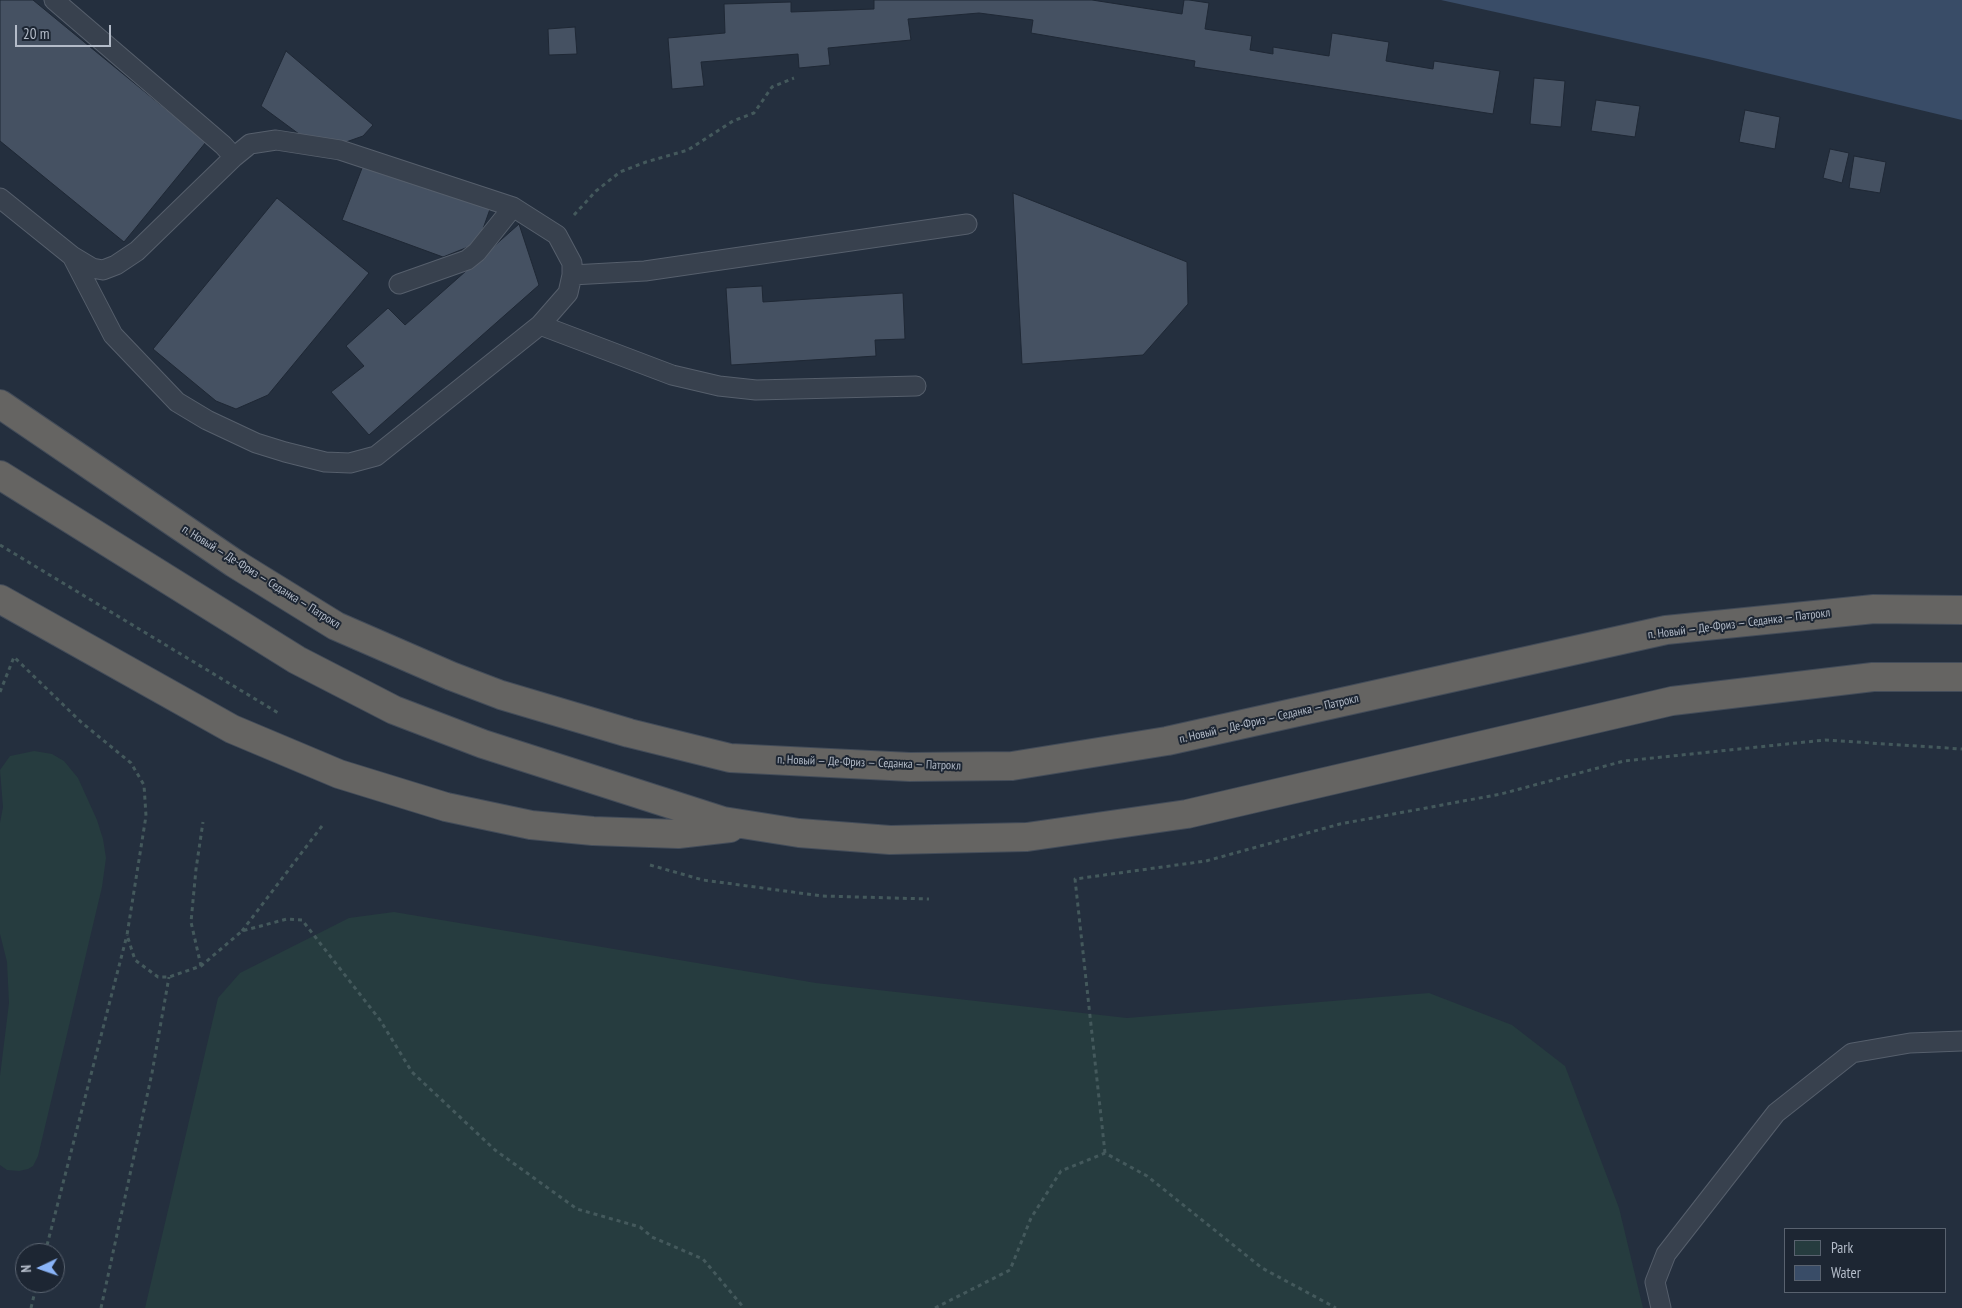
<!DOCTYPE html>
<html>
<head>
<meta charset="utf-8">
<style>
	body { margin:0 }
	#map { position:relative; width:1962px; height:1308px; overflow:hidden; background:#242f3e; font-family:"PT Sans Narrow",sans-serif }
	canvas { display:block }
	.legend { position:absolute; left:1784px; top:1228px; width:162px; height:65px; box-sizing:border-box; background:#1d2633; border:1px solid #59626f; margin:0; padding:6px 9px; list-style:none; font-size:15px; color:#b4bcc9 }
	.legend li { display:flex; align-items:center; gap:10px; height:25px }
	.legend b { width:25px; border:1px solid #59626f }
	.north { position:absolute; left:15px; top:1243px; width:50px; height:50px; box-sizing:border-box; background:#1d2633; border:1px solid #59626f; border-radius:50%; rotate:267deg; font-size:14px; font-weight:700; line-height:20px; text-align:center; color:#b4bcc9 }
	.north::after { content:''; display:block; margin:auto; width:18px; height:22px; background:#8ab4f8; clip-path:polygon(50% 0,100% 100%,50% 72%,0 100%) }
	.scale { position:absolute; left:15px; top:25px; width:96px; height:22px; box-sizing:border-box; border:2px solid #b4bcc9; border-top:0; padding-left:6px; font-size:15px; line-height:18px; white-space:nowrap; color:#b4bcc9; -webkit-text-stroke:4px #1d2633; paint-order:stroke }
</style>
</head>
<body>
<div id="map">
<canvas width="1962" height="1308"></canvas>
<ul class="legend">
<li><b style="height:14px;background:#263c3f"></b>Park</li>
<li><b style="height:14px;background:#394c67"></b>Water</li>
</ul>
<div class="north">N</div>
<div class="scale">20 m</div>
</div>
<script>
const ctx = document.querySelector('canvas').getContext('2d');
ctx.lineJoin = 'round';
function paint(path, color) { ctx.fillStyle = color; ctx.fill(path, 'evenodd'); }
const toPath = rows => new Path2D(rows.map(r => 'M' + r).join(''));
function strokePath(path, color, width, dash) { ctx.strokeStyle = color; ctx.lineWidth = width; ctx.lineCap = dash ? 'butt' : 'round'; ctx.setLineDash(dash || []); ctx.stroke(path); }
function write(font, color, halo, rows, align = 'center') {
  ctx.font = font + ' "PT Sans Narrow",sans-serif'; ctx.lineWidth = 4; ctx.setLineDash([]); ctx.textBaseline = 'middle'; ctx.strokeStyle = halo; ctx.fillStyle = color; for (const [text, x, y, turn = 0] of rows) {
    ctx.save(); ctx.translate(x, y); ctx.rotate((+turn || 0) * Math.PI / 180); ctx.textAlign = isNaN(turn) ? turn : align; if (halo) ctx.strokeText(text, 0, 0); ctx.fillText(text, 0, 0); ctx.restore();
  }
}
paint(toPath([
	[34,751,52,754,64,761,78,778,97,820,103,839,106,858,102,887,38,1156,33,1166,28,1169,19,1171,7,1170,0,1165,0,1076,9,1003,7,962,0,934,0,823,3,807,0,770,10,756],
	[394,912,816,983,1127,1018,1429,993,1512,1025,1565,1066,1619,1208,1643,1308,145,1308,218,998,240,973,349,918]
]), '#263c3f');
paint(toPath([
	[1441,0,1962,0,1962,120,1708,59]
]), '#394c67');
const building = toPath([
	[0,0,33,0,206,142,124,242,0,141,0,0],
	[874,0,1092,0,1182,14,1184,0,1189,0,1209,3,1205,29,1252,36,1250,50,1273,54,1273,47,1329,56,1332,33,1389,42,1386,61,1433,69,1434,61,1500,71,1493,114,1194,67,1195,61,1031,33,1033,20,979,13,908,19,911,40,828,48,830,65,799,68,798,54,701,62,704,86,672,89,668,38,725,33,724,4,791,2,791,12,874,9,874,0],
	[575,27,577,54,549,55,548,29,575,27],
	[286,51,373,125,363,136,346,142,326,141,303,137,261,106,286,51],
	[1534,78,1565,81,1561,127,1530,124,1534,78],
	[1596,100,1640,106,1635,137,1591,131,1596,100],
	[1745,110,1780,117,1775,149,1739,142,1745,110],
	[1830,149,1849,153,1842,183,1823,178,1830,149],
	[1854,156,1886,162,1880,193,1849,188,1854,156],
	[364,163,490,209,478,243,443,257,342,220,364,163],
	[1013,193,1187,262,1188,304,1143,355,1022,364,1013,193],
	[277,198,369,273,268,395,236,409,216,401,153,349,277,198],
	[519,224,539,285,369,435,331,392,364,366,346,346,388,308,405,325,519,224],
	[762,286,763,302,903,293,905,339,875,340,876,356,731,365,726,288,762,286]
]);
paint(building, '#455162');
strokePath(building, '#1f2835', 1);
const service = toPath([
	[54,0,223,145,234,157],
	[0,198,72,256,92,268,103,270,116,265,137,251,234,157,250,144,276,140,340,150,513,207,557,235,572,263,572,275,568,293,540,325,376,456,350,463,325,462,285,452,256,443,207,420,177,402,113,335,72,256],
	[572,275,645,271,967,224],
	[399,284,467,260,477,252,513,207],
	[540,325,672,375,719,386,756,390,916,386],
	[1661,1308,1655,1282,1666,1254,1776,1113,1852,1053,1910,1043,1962,1041]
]);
const trunk = toPath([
	[0,404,234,563,336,626,451,676,501,695,629,733,730,758,910,767,1012,766,1167,741,1666,630,1874,609,1962,610],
	[0,475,297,660,394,710,483,744,723,821,799,833,890,840,1027,837,1187,814,1672,701,1873,677,1962,677],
	[0,599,232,729,339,774,446,807,531,825,593,831,678,834,730,828]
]);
strokePath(service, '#565f6c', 21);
strokePath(trunk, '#434c59', 30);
strokePath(toPath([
	[574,215,596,191,620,172,646,162,688,150,733,121,754,113,772,87,794,78],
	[0,545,280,714],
	[0,692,14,657,81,722,131,763,144,785,146,816,127,935,135,960,158,977,169,977,201,966,242,931,287,919,302,920,380,1020,412,1072,495,1150,577,1209,640,1227,652,1237,703,1259,744,1308],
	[650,865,703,880,822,896,929,899],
	[242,931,322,826],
	[201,966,191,922,196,869,203,822],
	[1105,1153,1075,879,1206,861,1340,824,1501,794,1624,761,1825,740,1962,749],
	[45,1253,127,935],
	[31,1308,37,1283],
	[101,1308,152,1073,169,977],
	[935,1308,1010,1270,1031,1218,1061,1171,1105,1153,1147,1176,1262,1268,1336,1308]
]), '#44595c', 3, [4, 4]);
strokePath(service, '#38414e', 19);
strokePath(trunk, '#656462', 28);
write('12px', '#b4bcc9', '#1d2633', [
	["п. Новый — Де-Фриз — Седанка — Патрокл",261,577,32],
	["п. Новый — Де-Фриз — Седанка — Патрокл",1739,624,-7],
	["п. Новый — Де-Фриз — Седанка — Патрокл",1269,719,-13],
	["п. Новый — Де-Фриз — Седанка — Патрокл",869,763,2]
]);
</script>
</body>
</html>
